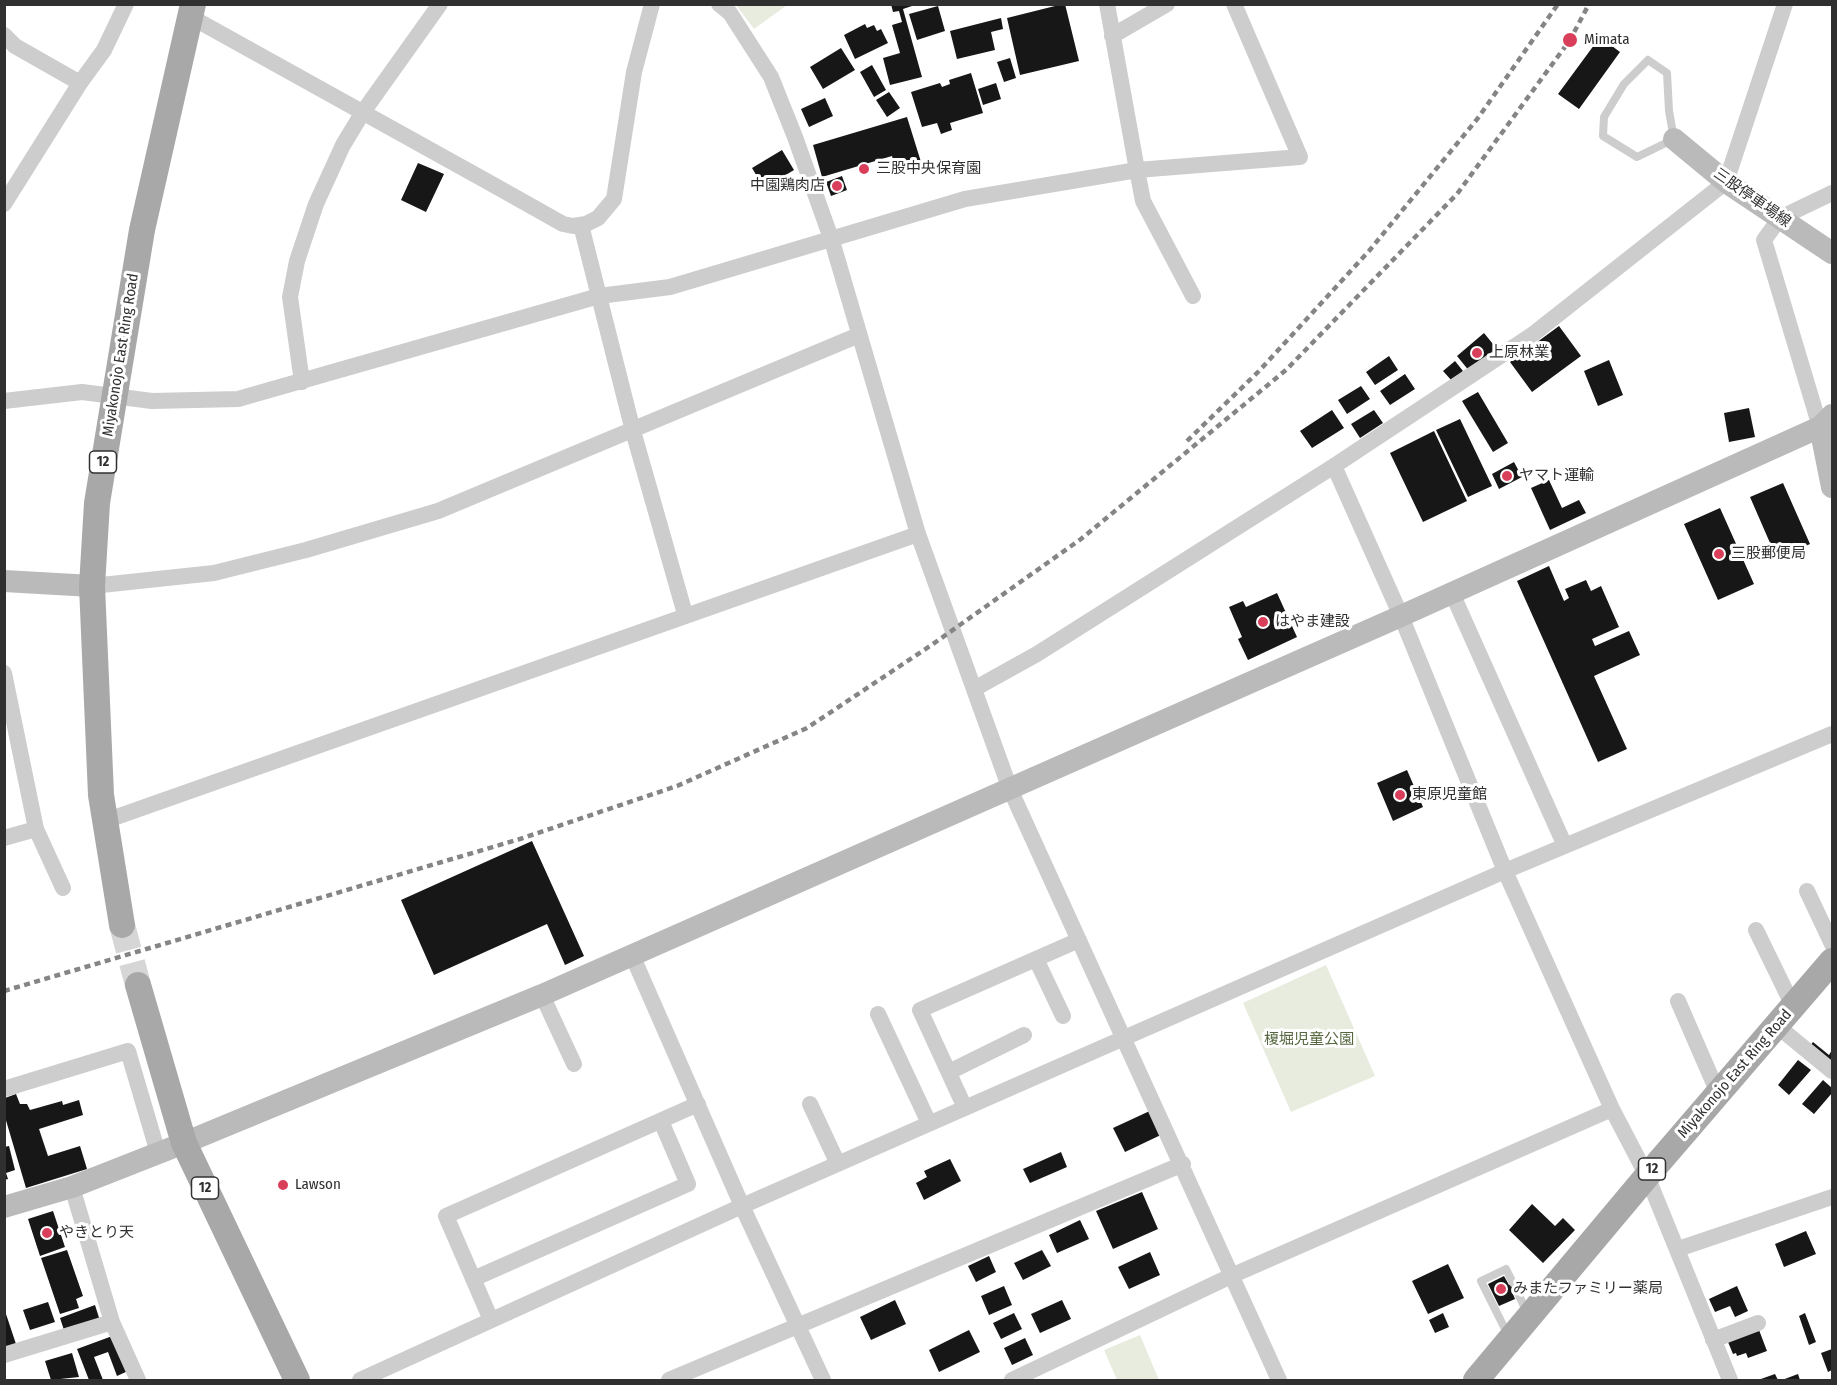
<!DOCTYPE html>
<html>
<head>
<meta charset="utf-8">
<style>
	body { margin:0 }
	#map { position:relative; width:1837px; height:1385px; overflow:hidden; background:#fff; font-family:"Fira Sans Condensed",sans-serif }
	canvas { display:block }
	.frame { position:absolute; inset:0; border:6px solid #303030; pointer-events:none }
</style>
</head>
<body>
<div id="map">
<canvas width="1837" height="1385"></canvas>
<div class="frame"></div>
</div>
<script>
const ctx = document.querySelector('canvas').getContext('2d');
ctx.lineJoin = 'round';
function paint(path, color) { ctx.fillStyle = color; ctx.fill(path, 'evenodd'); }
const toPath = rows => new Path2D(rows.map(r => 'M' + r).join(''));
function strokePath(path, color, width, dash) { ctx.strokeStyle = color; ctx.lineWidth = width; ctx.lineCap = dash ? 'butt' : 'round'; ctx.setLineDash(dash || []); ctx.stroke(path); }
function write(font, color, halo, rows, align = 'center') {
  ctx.font = font + ' "Fira Sans Condensed","Noto Sans JP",sans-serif'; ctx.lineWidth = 6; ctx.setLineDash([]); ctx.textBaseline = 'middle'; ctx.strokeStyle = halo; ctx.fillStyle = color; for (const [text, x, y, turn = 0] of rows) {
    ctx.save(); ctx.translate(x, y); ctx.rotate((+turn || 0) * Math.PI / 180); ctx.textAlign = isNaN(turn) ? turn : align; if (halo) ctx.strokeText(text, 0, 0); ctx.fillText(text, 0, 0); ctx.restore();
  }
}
paint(toPath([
	[736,5,787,5,754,29],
	[1326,965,1375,1076,1291,1112,1243,1003],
	[1140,1335,1159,1380,1117,1380,1104,1350]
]), '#e7ecdf');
paint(toPath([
	[891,4,918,4,903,9,922,77,890,85,883,58,900,53,892,25,902,22,899,11,893,12],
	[1063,4,1065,4,1079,61,1020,75,1007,18],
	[938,6,945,31,917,40,909,14],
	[1001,18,1003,29,991,32,995,50,957,59,950,31],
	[865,24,867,28,874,25,877,31,881,29,888,43,855,59,844,35],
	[1600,37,1620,52,1579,109,1558,94],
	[841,48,855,70,823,89,810,67],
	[1010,58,1016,78,1004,82,997,62],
	[872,65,886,90,874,97,860,72],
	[971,73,983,113,950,123,952,130,941,134,937,123,922,127,911,92,940,83,942,87,950,84,949,80],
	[996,83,1001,99,983,105,978,89],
	[889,92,900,108,887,117,876,100],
	[825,98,833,116,809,127,801,109],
	[907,117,921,162,896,170,892,156,822,177,813,145],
	[782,150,794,170,764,188,752,168],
	[418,163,444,174,426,212,401,200],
	[842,176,847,190,831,196,826,182],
	[1559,326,1581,356,1532,392,1510,362],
	[1484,333,1497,349,1470,372,1457,356],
	[1389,356,1398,370,1375,385,1366,372],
	[1609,360,1623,395,1598,406,1584,371],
	[1455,361,1463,371,1452,381,1443,371],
	[1405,374,1415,389,1390,405,1380,391],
	[1361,386,1370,399,1347,414,1338,400],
	[1478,392,1508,443,1493,452,1462,401],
	[1749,408,1755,437,1729,442,1724,413],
	[1332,410,1344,428,1312,448,1300,431],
	[1374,410,1383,423,1360,438,1351,424],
	[1460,419,1492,486,1468,497,1436,430],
	[1434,431,1467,501,1423,522,1390,453],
	[1514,462,1522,477,1499,489,1492,474],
	[1549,480,1562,508,1579,500,1586,513,1550,530,1531,488],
	[1783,483,1810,544,1777,559,1750,497],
	[1720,508,1754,584,1718,600,1684,524],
	[1549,566,1564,601,1569,598,1565,589,1586,580,1591,591,1601,586,1619,627,1592,639,1595,646,1629,631,1640,655,1594,676,1627,749,1598,762,1517,581],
	[1277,593,1297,637,1248,660,1238,639,1242,637,1229,607,1243,601,1246,607],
	[1407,770,1423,807,1393,821,1377,783],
	[532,841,584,956,565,965,547,924,434,975,401,900],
	[1813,1042,1829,1055,1832,1050,1832,1068,1809,1047],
	[1798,1060,1811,1070,1789,1095,1778,1085],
	[1823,1080,1832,1088,1832,1093,1814,1114,1802,1104],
	[16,1094,20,1104,27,1104,30,1110,62,1101,63,1105,79,1100,83,1115,39,1129,48,1156,80,1146,87,1169,26,1188,5,1117,5,1098],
	[1154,1109,1165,1133,1125,1152,1113,1128],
	[9,1146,15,1170,6,1173,8,1179,4,1180,4,1147],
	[1061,1152,1067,1167,1030,1183,1023,1169],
	[950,1159,961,1181,924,1200,916,1183,927,1177,924,1171],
	[1142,1192,1158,1229,1113,1249,1096,1211],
	[1532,1204,1555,1226,1563,1218,1575,1230,1543,1263,1509,1230],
	[53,1211,65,1247,40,1256,28,1219],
	[1080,1220,1089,1239,1057,1253,1049,1235],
	[1806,1231,1816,1254,1784,1267,1775,1244],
	[67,1250,83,1296,76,1299,79,1308,60,1314,41,1258],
	[1042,1250,1051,1266,1023,1280,1014,1263],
	[1150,1252,1160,1275,1129,1289,1118,1267],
	[989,1256,996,1272,976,1282,968,1266],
	[1448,1264,1464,1298,1428,1314,1412,1281],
	[1504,1276,1509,1285,1519,1280,1523,1289,1513,1294,1515,1299,1499,1306,1488,1284],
	[1004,1286,1012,1305,989,1315,981,1296],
	[1737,1286,1748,1311,1735,1317,1730,1306,1715,1312,1709,1299],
	[895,1300,906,1324,871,1340,860,1317],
	[1062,1300,1071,1319,1040,1333,1031,1314],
	[48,1302,55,1322,30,1330,23,1310],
	[95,1305,101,1324,66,1336,60,1318],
	[4,1308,16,1344,4,1348],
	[1014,1313,1022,1329,1001,1339,993,1323],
	[1443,1313,1449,1327,1435,1333,1429,1320],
	[1805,1313,1816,1342,1809,1345,1799,1316],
	[969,1330,980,1352,939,1372,929,1350],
	[1759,1330,1767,1351,1748,1358,1746,1353,1737,1356,1736,1353,1733,1354,1728,1342],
	[115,1335,128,1371,117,1376,108,1352,94,1357,103,1380,89,1380,77,1349],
	[1025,1338,1033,1355,1012,1365,1004,1348],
	[1832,1349,1832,1370,1828,1372,1821,1353],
	[72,1353,79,1377,51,1380,45,1361],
	[1775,1374,1778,1380,1758,1380],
	[1798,1374,1800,1380,1782,1380]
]), '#171717');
strokePath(toPath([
	[122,925,138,985]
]), '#d6d6d6', 26, [26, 13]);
strokePath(toPath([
	[1648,60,1667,73,1669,111,1674,139,1637,157,1603,136,1604,117,1624,84,1648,60],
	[1517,1291,1527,1313],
	[1509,1337,1481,1281,1506,1269,1513,1283]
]), '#cdcdcd', 8);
strokePath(toPath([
	[719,4,730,13,771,77,795,137,832,241,918,534,1010,789,1279,1380],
	[191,17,490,183,563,224,573,226,586,224,598,218,614,199,634,72,652,4],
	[4,35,15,46,80,83],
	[1112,36,1167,4],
	[4,204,80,83,104,50,126,4],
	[581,225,633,431,685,614],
	[1193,296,1143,201,1137,170,1300,157,1234,4],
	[302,382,290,297,297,261,316,204,343,145,363,112,440,4],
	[4,401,82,392,152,401,238,399,599,296,670,287,965,199,1137,170,1107,4],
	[1820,427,1764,240,1780,218,1832,193],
	[1334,466,1401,616,1505,871,1612,1109,1647,1176,1730,1380],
	[92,586,214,573,306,550,438,511,859,335],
	[1452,593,1565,846],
	[4,673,36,829,63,888],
	[974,689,1037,654,1334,466,1532,335,1726,182,1785,4],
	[105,821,918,534],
	[4,838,36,829],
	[1807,891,1832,944],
	[1756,930,1793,1006],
	[632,955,742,1206,823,1380],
	[1036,959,1063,1016],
	[542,995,574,1064],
	[1678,1001,1718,1093],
	[878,1014,929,1123],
	[1776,1025,1832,1071],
	[949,1072,1024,1035],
	[4,1089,128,1051,158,1153],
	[810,1104,838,1164],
	[965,1108,920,1010,1079,940],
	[72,1187,112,1322,138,1380],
	[1678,1249,1832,1197],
	[473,1279,688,1184,661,1121],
	[491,1320,446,1216,698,1104],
	[1713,1340,1758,1323],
	[4,1355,112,1322],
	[360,1380,742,1206,1124,1038,1505,871,1832,734],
	[669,1380,1183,1164],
	[1012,1380,1231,1276,1612,1109]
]), '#cdcdcd', 16);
strokePath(toPath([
	[1674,139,1726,182,1832,253],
	[1820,427,1832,487],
	[4,581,92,586],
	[4,1207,72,1187,184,1143,542,995,1401,616,1820,427,1832,415]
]), '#bababa', 22);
strokePath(toPath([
	[122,925,101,795,92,586,97,503,142,230,193,4],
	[138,985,184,1143,297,1380],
	[1476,1380,1647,1176,1832,961]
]), '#a8a8a8', 26);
strokePath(toPath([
	[1187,441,1259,371,1369,251,1478,118,1558,4],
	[4,991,520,839,677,786,807,728,933,644,1081,539,1286,370,1457,194,1570,40,1589,4]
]), '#858585', 4.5, [6, 4.5]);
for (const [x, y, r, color] of [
	[1570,40,8,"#d93f5a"],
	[864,169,6,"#d93f5a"],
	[837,186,6,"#d93f5a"],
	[1477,353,6,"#d93f5a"],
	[1507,476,6,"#d93f5a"],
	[1719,554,6,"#d93f5a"],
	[1263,622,6,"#d93f5a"],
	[1400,795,6,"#d93f5a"],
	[283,1185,6,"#d93f5a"],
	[47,1233,6,"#d93f5a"],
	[1501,1289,6,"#d93f5a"]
]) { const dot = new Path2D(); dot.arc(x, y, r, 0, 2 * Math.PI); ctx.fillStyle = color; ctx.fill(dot); strokePath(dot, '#fff', 2); }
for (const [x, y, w] of [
	[103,462,27],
	[1652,1169,27],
	[205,1188,27]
]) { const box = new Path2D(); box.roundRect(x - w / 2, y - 11, w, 22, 4.5); ctx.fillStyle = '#fff'; ctx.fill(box); strokePath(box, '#303030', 1.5); }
write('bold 14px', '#303030', null, [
	["12",103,462],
	["12",1652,1169],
	["12",205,1188]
]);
write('15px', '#303030', '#fff', [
	["Mimata",1584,40],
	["三股中央保育園",876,169],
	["中園鶏肉店",825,186,"right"],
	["上原林業",1489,353],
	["ヤマト運輸",1519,476],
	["三股郵便局",1731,554],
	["はやま建設",1275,622],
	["東原児童館",1412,795],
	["Lawson",295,1185],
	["やきとり天",59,1233],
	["みまたファミリー薬局",1513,1289]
], 'left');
write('15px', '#303030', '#fff', [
	["三股停車場線",1752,198,35],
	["Miyakonojo East Ring Road",121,355,-81],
	["Miyakonojo East Ring Road",1735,1074,-49]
]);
write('15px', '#576840', '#fff', [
	["榎堀児童公園",1309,1040]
]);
</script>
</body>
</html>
